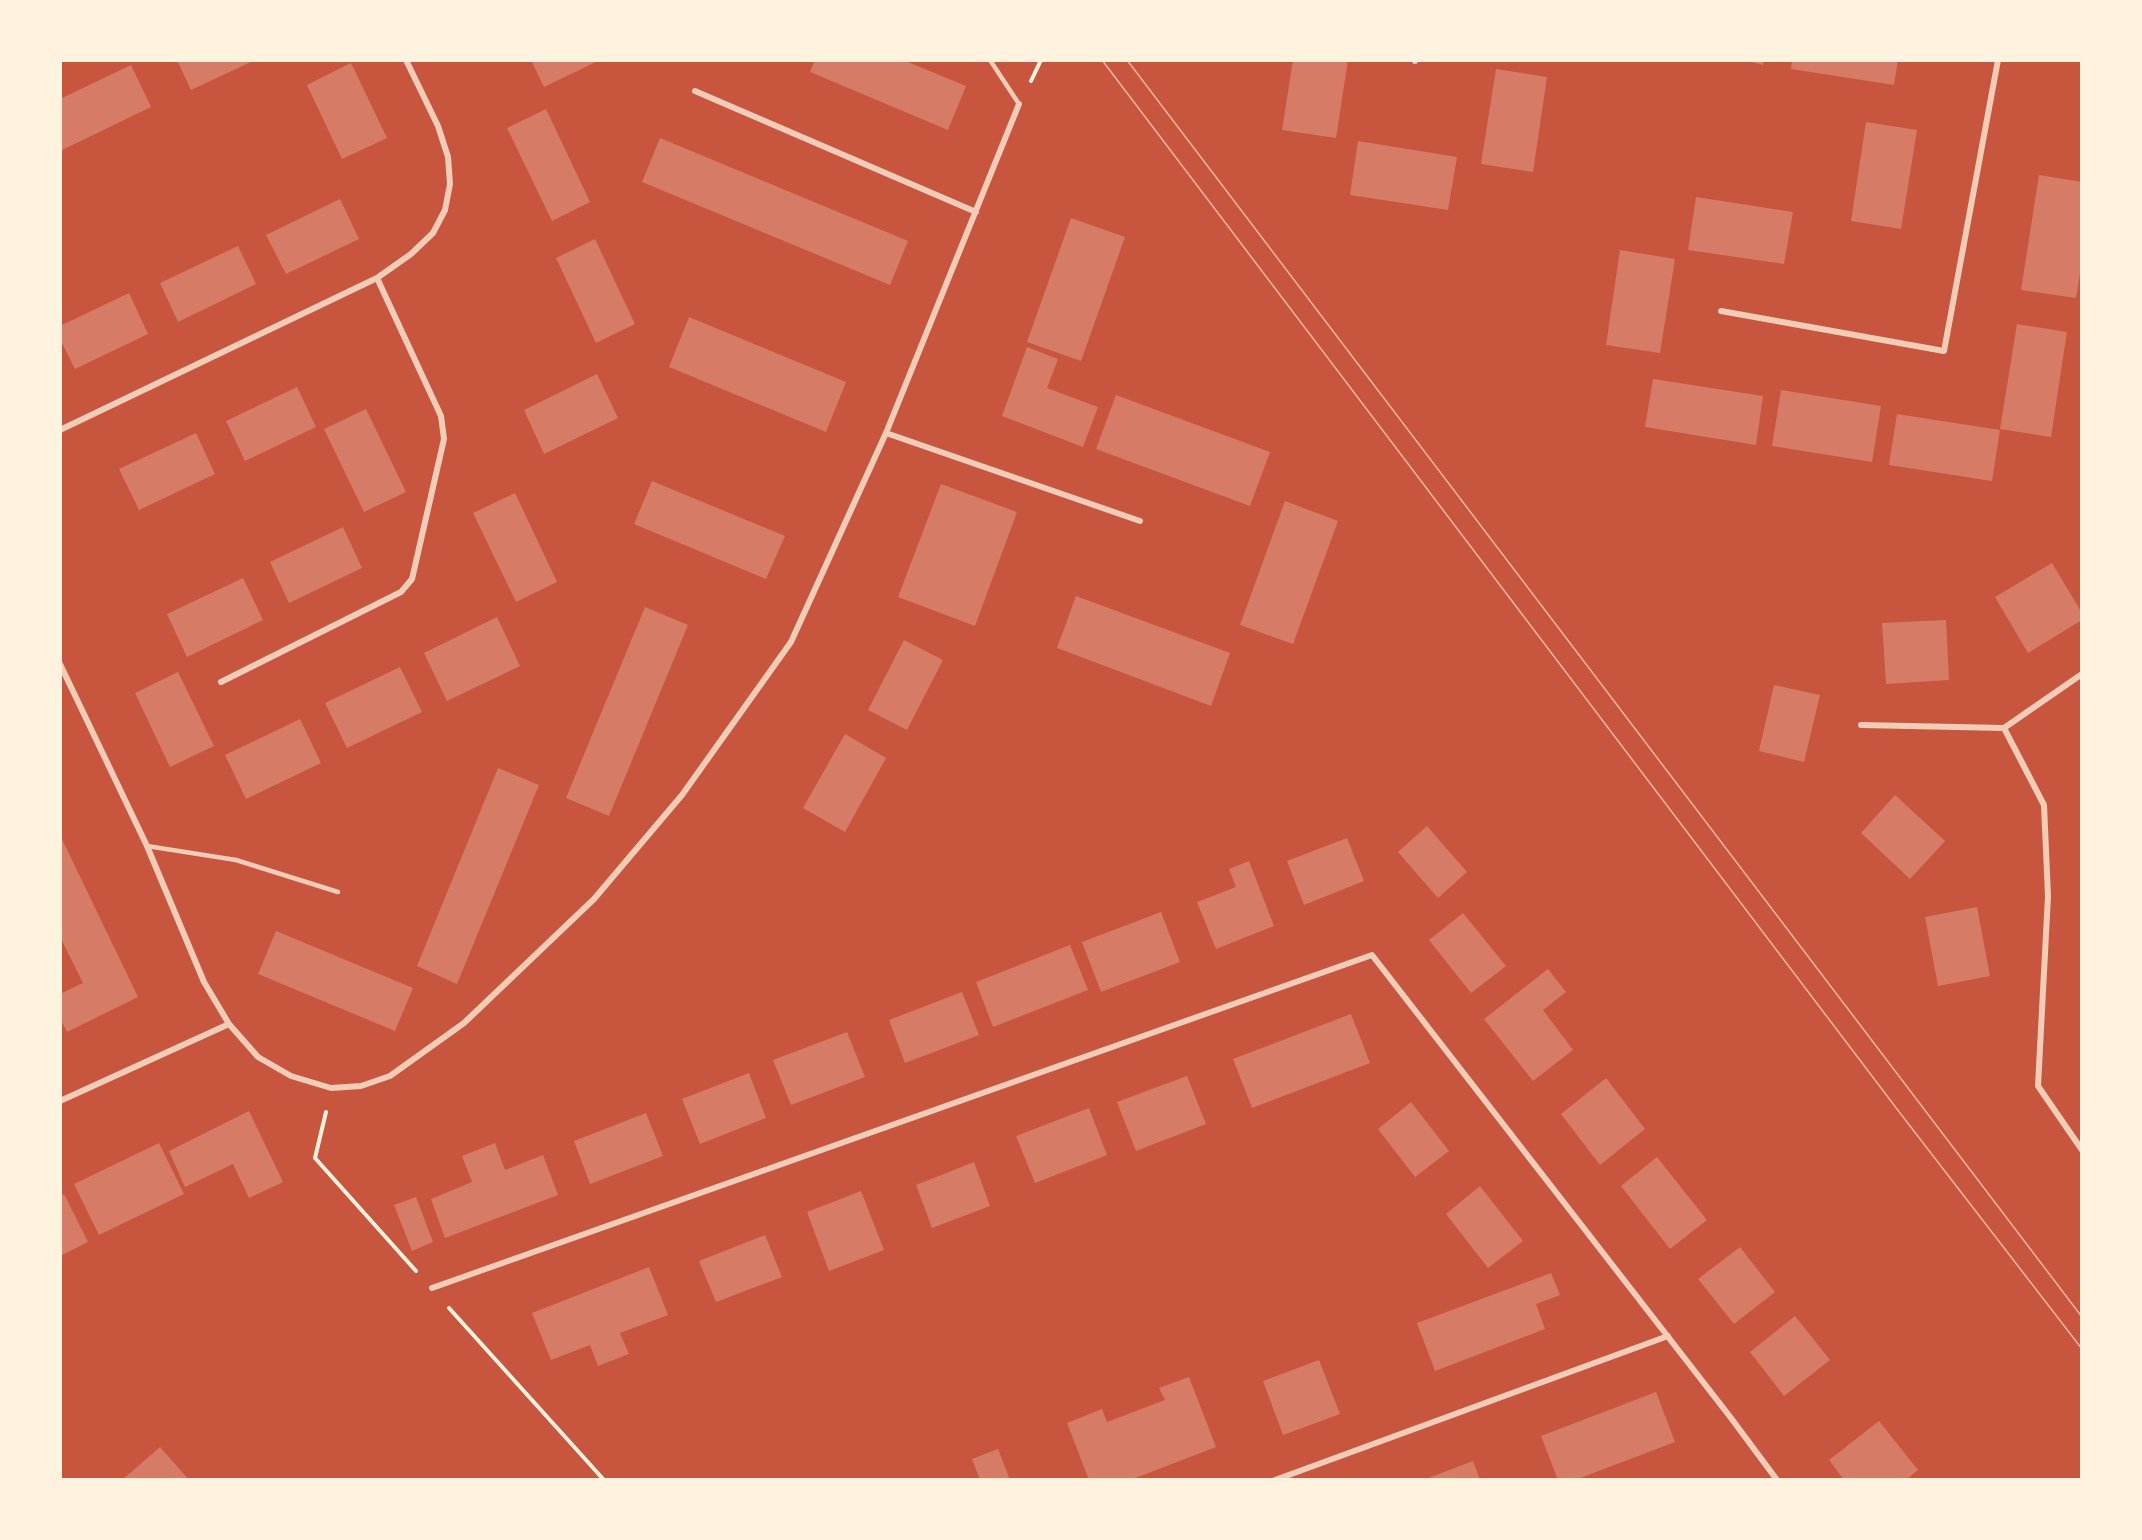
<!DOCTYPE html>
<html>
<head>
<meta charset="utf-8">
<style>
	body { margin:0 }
	#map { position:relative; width:2142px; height:1540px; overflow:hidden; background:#c8553d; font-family:Raleway,sans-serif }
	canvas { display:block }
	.frame { position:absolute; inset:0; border:62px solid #fff3e0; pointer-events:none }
</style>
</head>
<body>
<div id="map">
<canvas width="2142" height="1540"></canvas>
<div class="frame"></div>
</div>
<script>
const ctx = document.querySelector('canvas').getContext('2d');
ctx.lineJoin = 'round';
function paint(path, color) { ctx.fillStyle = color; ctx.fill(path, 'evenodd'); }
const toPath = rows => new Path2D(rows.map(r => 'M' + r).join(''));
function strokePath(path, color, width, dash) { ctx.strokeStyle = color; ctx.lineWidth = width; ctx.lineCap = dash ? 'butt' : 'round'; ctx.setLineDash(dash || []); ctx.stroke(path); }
paint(toPath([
	[177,60,255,60,191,90],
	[531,60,600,60,544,87],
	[815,60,903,60,966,86,948,130,810,72],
	[1293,60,1348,60,1336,138,1282,130],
	[1743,60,1764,60,1763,65],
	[1792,60,1898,60,1894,85,1791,69],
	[351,63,387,138,342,159,307,85],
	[131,65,151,107,60,151,60,99],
	[1496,69,1547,77,1533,172,1481,164],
	[546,109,590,202,552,221,507,128],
	[1866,122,1917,130,1901,229,1851,221],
	[660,138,908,241,890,285,642,182],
	[1358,141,1457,157,1448,210,1350,195],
	[2039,175,2082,182,2082,262,2076,298,2021,290],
	[1696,197,1793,212,1784,264,1688,250],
	[340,199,359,239,286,274,266,235],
	[1071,218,1125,237,1081,361,1027,342],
	[595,239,635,324,596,343,556,258],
	[238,246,256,284,178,322,160,283],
	[1620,250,1675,259,1660,353,1606,345],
	[129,293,148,334,75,369,60,339,60,326],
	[689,317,846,382,826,432,669,367],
	[2017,324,2067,332,2051,437,2000,429],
	[1027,347,1058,359,1047,388,1098,407,1083,447,1002,416],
	[597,374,618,418,544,454,524,410],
	[1653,379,1763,396,1756,445,1645,427],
	[297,387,316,427,245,461,226,421],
	[1781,390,1881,406,1872,462,1772,446],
	[1116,395,1270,452,1250,506,1096,449],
	[366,409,406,492,364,512,324,429],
	[1897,414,2000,430,1992,481,1889,465],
	[196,433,215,474,139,510,119,469],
	[652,481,785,536,766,579,634,524],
	[941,484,1017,512,975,626,898,597],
	[515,493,557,582,516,602,473,513],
	[1285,501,1338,521,1293,644,1240,625],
	[343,527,362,568,289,603,270,562],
	[2052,563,2082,613,2082,620,2028,653,1995,597],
	[243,578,263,620,187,657,167,614],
	[1076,596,1230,653,1211,706,1057,648],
	[645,607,688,625,609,816,566,798],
	[497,617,520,666,447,701,424,653],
	[1946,620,1949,680,1886,684,1882,623],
	[904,640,943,660,907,730,868,710],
	[400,667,422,712,347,748,325,703],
	[178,672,214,746,170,767,135,693],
	[1774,685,1820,695,1804,762,1759,751],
	[300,719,321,763,246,799,225,755],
	[845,734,886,758,845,832,803,808],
	[498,768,539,785,457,984,417,966],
	[1895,795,1945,841,1910,879,1861,833],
	[1427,826,1467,872,1438,898,1398,852],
	[60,835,138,997,67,1032,60,1018,60,994,83,983,60,937],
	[1347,838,1364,881,1304,905,1287,861],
	[1249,861,1274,926,1216,949,1197,902,1236,887,1229,869],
	[1977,907,1990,976,1938,986,1925,917],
	[1161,912,1180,962,1101,992,1082,942],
	[1463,913,1506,966,1471,993,1429,940],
	[276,931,413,988,395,1031,258,974],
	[1070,945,1088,990,993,1027,976,982],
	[1548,969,1566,992,1543,1010,1573,1050,1533,1081,1484,1019],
	[962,992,979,1035,905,1063,889,1020],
	[1351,1014,1370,1063,1252,1108,1233,1059],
	[847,1032,865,1077,791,1105,773,1060],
	[749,1073,766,1118,700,1144,682,1099],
	[1187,1076,1206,1124,1136,1151,1117,1102],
	[1606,1078,1645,1129,1600,1165,1561,1114],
	[1411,1102,1449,1151,1415,1177,1378,1129],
	[1089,1108,1107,1155,1035,1183,1016,1136],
	[249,1111,283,1182,249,1198,233,1164,185,1187,169,1151],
	[646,1113,663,1156,590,1184,574,1141],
	[159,1143,184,1194,99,1235,74,1184],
	[495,1143,505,1170,543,1155,558,1195,445,1238,431,1199,472,1182,462,1156],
	[1657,1157,1707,1220,1670,1249,1621,1186],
	[974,1162,990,1206,932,1228,916,1185],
	[1480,1186,1523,1241,1488,1268,1446,1214],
	[861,1191,884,1250,829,1271,807,1212],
	[64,1194,88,1242,60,1256,60,1196],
	[416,1197,433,1242,412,1251,394,1205],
	[765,1235,782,1277,716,1302,699,1261],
	[1740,1247,1775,1292,1734,1324,1698,1279],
	[649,1267,668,1315,620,1333,629,1354,598,1366,590,1345,551,1360,532,1313],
	[1551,1273,1560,1295,1536,1304,1545,1329,1435,1371,1417,1323],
	[1795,1316,1830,1360,1784,1396,1750,1352],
	[1319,1360,1340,1414,1283,1435,1263,1381],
	[1189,1377,1216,1447,1130,1480,1089,1480,1067,1423,1102,1409,1107,1422,1165,1400,1159,1388],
	[1656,1392,1675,1442,1575,1480,1558,1480,1541,1436],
	[1879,1421,1918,1470,1906,1480,1844,1480,1829,1460],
	[160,1447,189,1480,122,1480],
	[998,1449,1010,1480,980,1480,972,1459],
	[1473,1461,1480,1480,1423,1480]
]), '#d67c66');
strokePath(toPath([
	[1031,81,1041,60],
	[326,1112,315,1158,416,1271],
	[449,1308,604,1480]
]), '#fff3e0', 4);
strokePath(toPath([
	[990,60,1019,104],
	[147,846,236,860,338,892]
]), '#f1ccb7', 4.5);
strokePath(toPath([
	[1415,61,1415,60],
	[695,91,976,212],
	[1721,311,1944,351,1998,60],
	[60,430,377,278,411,254,433,233,445,210,450,184,448,157,438,126,406,60],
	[886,433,1140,521],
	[60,664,147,846,204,982,229,1024,258,1057,291,1076,331,1088,361,1086,390,1076,464,1023,594,899,682,795,791,642,886,433,1019,104],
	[221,682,401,592,412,579,444,439,441,416,377,278],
	[1861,725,2004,728,2082,674],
	[2004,728,2044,805,2048,896,2038,1086,2082,1150],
	[60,1101,229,1024],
	[432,1288,1372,955,1731,1418,1777,1480],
	[1275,1480,1668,1336]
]), '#f1ccb7', 6);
strokePath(toPath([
	[1102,60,1900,1113,2082,1349],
	[1127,60,2082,1317]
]), '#e9b49f', 1.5);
</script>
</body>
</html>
